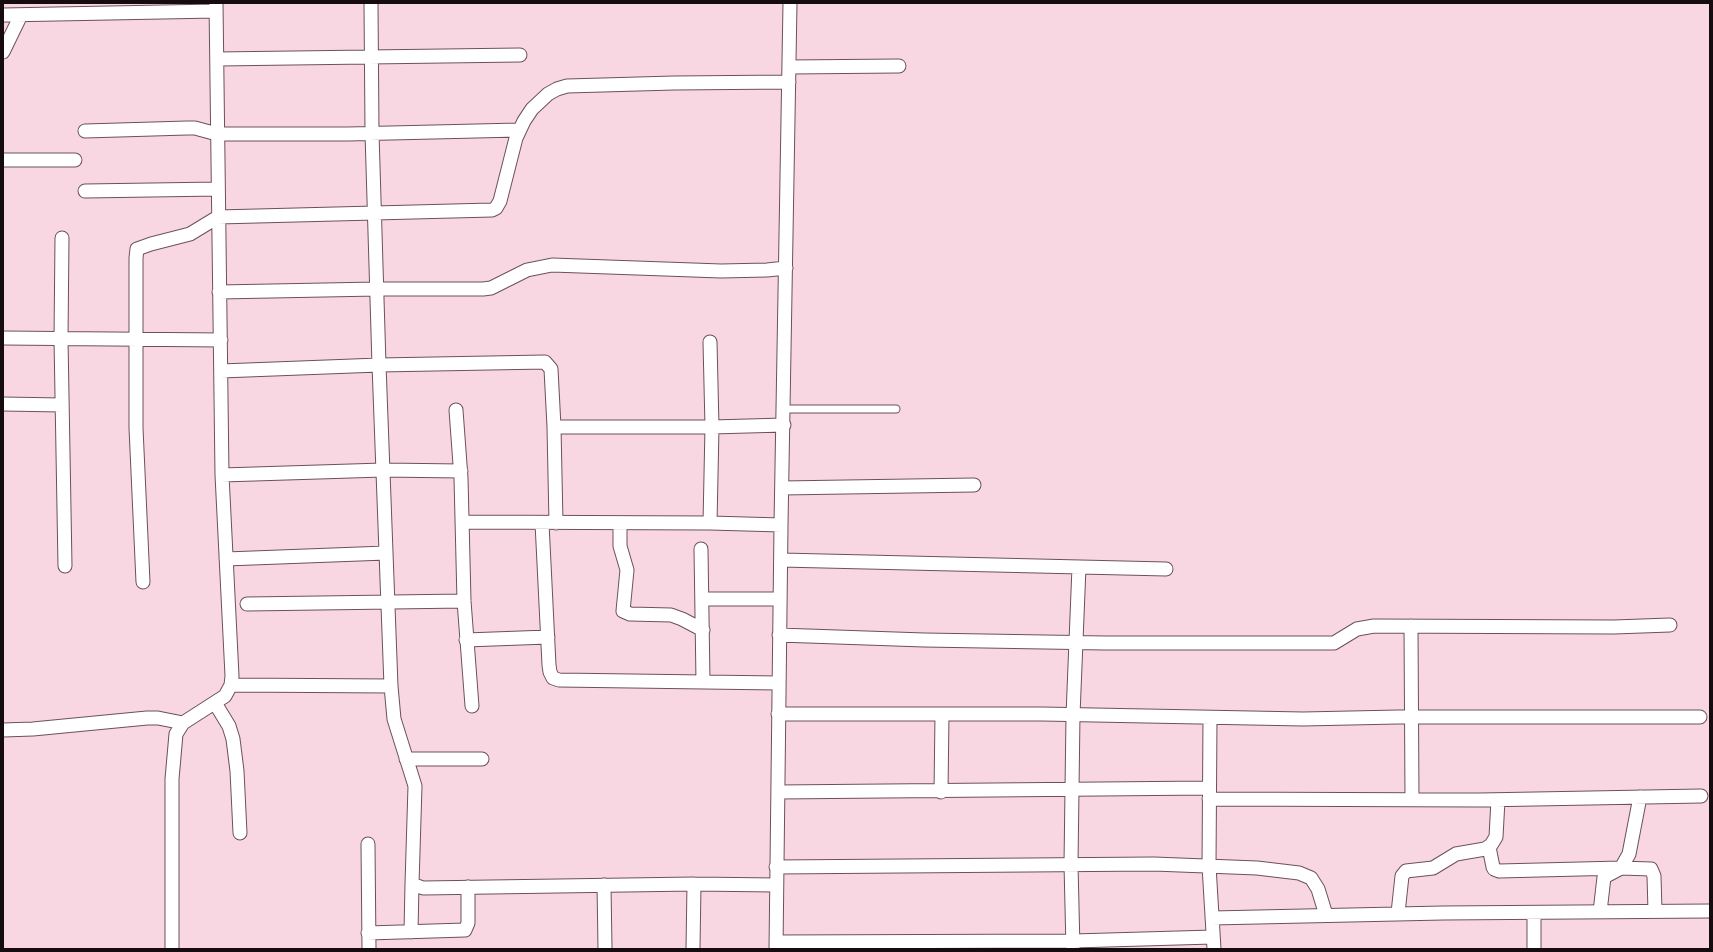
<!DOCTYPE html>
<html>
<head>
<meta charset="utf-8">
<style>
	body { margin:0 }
	#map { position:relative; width:1713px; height:952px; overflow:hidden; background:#f8d7e3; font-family:Quicksand,sans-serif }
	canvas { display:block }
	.frame { position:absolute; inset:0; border:4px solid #160c10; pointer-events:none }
</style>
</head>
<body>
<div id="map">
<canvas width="1713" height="952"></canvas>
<div class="frame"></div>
</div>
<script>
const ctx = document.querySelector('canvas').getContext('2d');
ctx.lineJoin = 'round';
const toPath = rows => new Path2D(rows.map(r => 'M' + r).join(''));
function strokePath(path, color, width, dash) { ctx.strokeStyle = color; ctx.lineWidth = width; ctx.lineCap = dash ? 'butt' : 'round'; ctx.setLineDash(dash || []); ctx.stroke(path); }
const service = toPath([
	[784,409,896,409]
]);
const minor = toPath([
	[371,3,372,133,379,365,391,686,394,719,415,786,412,884,423,888,694,884,776,885],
	[3,15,216,11],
	[3,52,21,15],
	[217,59,520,55],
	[789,67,899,66],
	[85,131,187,128,195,128,217,134,348,134,519,130],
	[3,160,75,160],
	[85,191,218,189],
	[62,238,61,339,65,566],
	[219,292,377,289,483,289,491,288,527,270,552,265,721,271,767,270,786,268],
	[3,338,221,340],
	[710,342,712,427,710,523],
	[221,371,379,365,545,362,551,369,554,427,556,523],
	[3,404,62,405],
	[456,410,461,478,464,601,472,706],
	[554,427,712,427,784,425],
	[222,475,383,470,461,471],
	[782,488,974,485],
	[462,522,710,523,781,525],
	[542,523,549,665,550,672,553,678,559,680,778,683],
	[620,523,620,546,627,570,623,611,630,614,671,615,682,619,703,630],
	[701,549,703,682],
	[226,559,386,553],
	[781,560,1166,569],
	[143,582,136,428,136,258,137,249,151,244,190,234,218,217,492,210,496,208,500,201,516,138,524,121,532,109,548,94,557,89,567,86,674,83,789,82],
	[702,599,780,599],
	[247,604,464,601],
	[1411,626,1412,799],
	[779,635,924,640,1105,643,1334,643,1357,629,1374,626,1614,627,1670,625],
	[466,640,548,637],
	[231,685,391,686],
	[215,703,229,726,233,739,237,771,240,833],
	[778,714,1042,714,1303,719,1398,717,1700,717],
	[1210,718,1209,866,1214,949],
	[3,730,33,729,147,718,158,718,183,723],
	[406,759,482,759],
	[778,792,1208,788],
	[941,792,942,714],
	[1209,799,1480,800,1701,796],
	[368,844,369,949],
	[1489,847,1493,867,1494,869,1499,871,1621,868,1651,869,1654,876,1655,911],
	[776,867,1154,864,1257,868,1299,873,1311,878,1318,889,1326,915],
	[604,885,605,949],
	[1600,912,1604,877,1621,868,1629,854,1640,797],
	[1398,913,1402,876,1406,871,1433,868,1456,854,1485,849,1491,845,1496,837,1498,800],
	[1534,913,1534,949],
	[1212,918,1443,913,1710,911],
	[411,932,412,884],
	[368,933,465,930,468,923,468,887],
	[776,942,1073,941,1213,937],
	[172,949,172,779,176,734,183,723,225,696,231,685,232,676,222,475,216,3],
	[693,949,694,884],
	[776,949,781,525,790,3],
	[1073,949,1071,864,1073,715,1079,567]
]);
strokePath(service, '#6c515b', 9);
strokePath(minor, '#6c515b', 15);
strokePath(service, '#fff', 7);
strokePath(minor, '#fff', 13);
</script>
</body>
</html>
